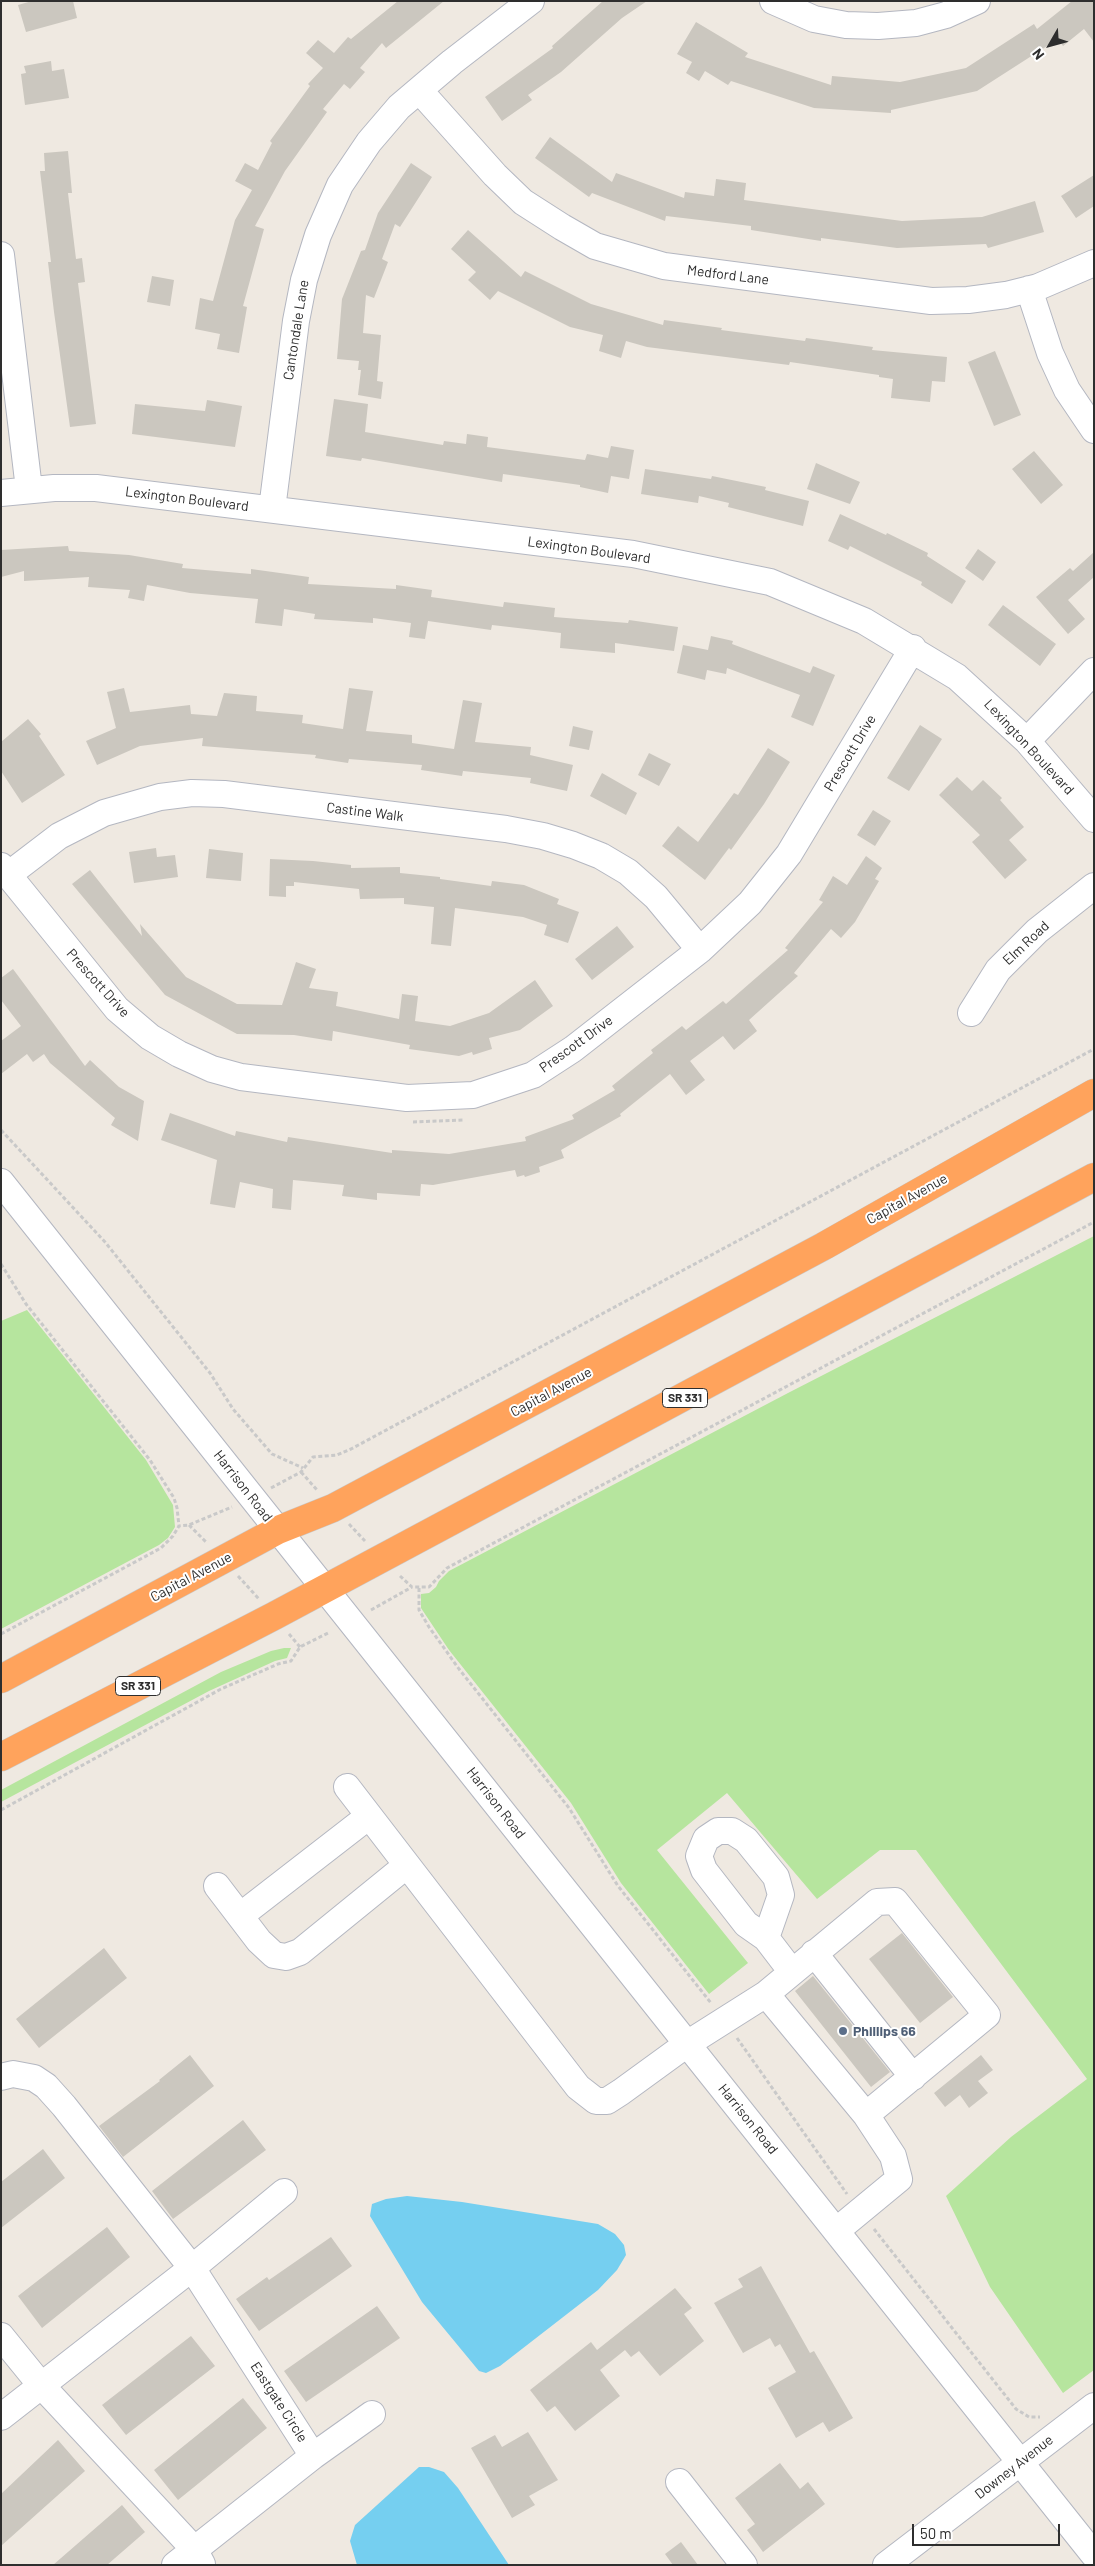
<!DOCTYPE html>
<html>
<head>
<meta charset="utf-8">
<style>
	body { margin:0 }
	#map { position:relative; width:1095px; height:2566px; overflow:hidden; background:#efe9e1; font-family:Barlow,sans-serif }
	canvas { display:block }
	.frame { position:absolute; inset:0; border:2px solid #2e2e2e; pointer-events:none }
	.north { position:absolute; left:1025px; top:20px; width:50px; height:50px; -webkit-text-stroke:4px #fff; paint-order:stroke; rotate:232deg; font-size:14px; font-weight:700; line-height:20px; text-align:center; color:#2e2e2e }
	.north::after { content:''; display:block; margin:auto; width:18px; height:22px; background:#2e2e2e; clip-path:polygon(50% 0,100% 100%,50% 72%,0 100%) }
	.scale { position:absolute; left:912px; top:2524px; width:148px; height:22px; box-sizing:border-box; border:2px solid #2e2e2e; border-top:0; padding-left:6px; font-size:15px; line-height:18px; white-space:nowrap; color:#2e2e2e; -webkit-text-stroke:4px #fff; paint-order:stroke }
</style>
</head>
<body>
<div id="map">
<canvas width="1095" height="2566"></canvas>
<div class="frame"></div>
<div class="north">N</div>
<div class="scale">50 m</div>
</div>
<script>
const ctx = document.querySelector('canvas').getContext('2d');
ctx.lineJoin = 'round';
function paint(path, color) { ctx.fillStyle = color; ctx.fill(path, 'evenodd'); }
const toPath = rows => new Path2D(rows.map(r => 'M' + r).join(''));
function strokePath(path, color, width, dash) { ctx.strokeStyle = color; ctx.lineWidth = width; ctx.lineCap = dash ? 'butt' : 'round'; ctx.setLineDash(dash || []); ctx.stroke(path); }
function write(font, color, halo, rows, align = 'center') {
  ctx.font = font + ' Barlow,sans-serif'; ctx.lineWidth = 4; ctx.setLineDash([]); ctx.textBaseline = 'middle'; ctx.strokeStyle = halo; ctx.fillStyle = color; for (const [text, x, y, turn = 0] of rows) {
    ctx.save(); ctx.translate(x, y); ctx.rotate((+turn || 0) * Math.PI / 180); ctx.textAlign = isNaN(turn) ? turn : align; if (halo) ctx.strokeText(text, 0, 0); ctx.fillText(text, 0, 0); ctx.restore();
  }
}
paint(toPath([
	[1094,1236,1094,2370,1063,2393,990,2287,946,2196,1011,2137,1087,2079,916,1850,880,1850,817,1899,727,1793,657,1850,748,1963,709,1994,621,1883,571,1803,449,1650,421,1608,421,1594,429,1593,436,1587,439,1581,449,1571,788,1393],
	[27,1310,146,1460,173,1505,175,1527,168,1538,159,1545,1,1629,1,1321],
	[284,1648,291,1648,287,1658,275,1661,209,1691,1,1802,1,1790,221,1672,271,1651]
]), '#b6e59e');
paint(toPath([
	[407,2196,462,2202,598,2224,615,2234,624,2245,626,2255,617,2270,598,2290,500,2366,486,2373,479,2371,422,2302,370,2216,372,2204,386,2199],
	[419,2467,429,2467,444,2472,458,2488,509,2565,357,2565,350,2541,355,2525]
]), '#75cff0');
paint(toPath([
	[32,1,73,1,77,18,26,32,18,5],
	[398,1,444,1,386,48,382,43,360,68,365,72,350,89,344,84,323,109,327,112,285,171,255,226,264,229,243,306,247,307,239,353,217,349,220,334,195,329,200,298,213,301,235,220,252,190,235,181,245,163,258,170,272,143,270,141,310,86,308,84,323,68,306,53,318,40,334,53,348,37,351,39],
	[603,1,647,1,622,18,561,72,528,95,532,100,502,121,485,97,553,48,552,46],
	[1072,1,1094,1,1094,42,1084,29,1063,46,1058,39,977,91,891,110,891,113,814,108,731,81,728,85,705,71,699,81,686,73,692,62,677,54,696,22,748,53,745,57,831,85,832,76,900,82,966,68,1034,24,1037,29],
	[51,61,52,71,64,69,69,98,25,105,21,74,26,73,24,66],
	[550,137,612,182,616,173,684,198,685,192,714,196,716,179,746,183,744,200,902,221,982,217,1035,201,1044,232,988,248,986,244,897,248,821,238,821,241,751,230,751,226,666,216,665,221,592,193,589,197,535,158],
	[68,151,72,193,68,193,76,259,82,258,85,282,78,283,96,424,70,427,54,312,48,262,51,262,40,171,45,171,44,153],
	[411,163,432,177,400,227,395,224,382,259,388,262,374,298,366,295,363,333,381,335,377,381,383,382,381,399,358,395,361,370,358,370,359,361,337,359,342,299,361,251,365,250,378,213],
	[1094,175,1094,206,1076,218,1061,196],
	[468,230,521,277,525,271,591,304,663,325,664,320,722,328,721,330,805,341,806,338,873,347,872,350,947,357,945,382,932,381,930,402,891,398,893,379,879,377,879,375,790,362,789,365,647,347,626,341,621,358,599,351,603,335,570,327,498,291,490,300,468,280,476,272,451,249],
	[152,276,174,280,170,306,147,302],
	[995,351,1021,415,994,426,968,362],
	[334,399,368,404,365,432,443,445,444,441,466,444,467,434,488,437,487,447,585,460,587,454,608,458,611,446,634,450,629,479,611,476,608,493,580,487,580,485,503,474,502,482,362,458,361,461,326,456],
	[207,400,242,406,235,447,132,434,135,404,205,411],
	[1034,451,1063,485,1041,504,1012,469],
	[816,463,860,482,850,504,807,489],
	[645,469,711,479,712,476,766,487,765,490,809,501,803,526,728,507,729,503,699,496,698,503,641,494],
	[840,514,886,535,887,533,928,553,927,556,966,581,952,604,921,585,922,582,850,546,848,550,828,541],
	[68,546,69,551,129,555,183,564,182,568,251,574,251,569,309,577,308,584,396,589,396,585,432,590,431,597,503,607,504,602,555,608,554,617,628,623,629,620,678,627,674,651,615,643,615,653,560,648,561,633,492,625,491,630,428,621,425,639,409,637,411,623,373,618,373,623,314,619,315,614,284,609,282,626,255,623,258,599,190,593,147,585,144,601,128,598,130,590,88,587,89,577,24,581,24,571,1,577,1,550],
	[978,549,996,562,983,581,965,568],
	[1094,552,1094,577,1068,600,1085,619,1068,634,1036,597,1070,568,1073,571],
	[1003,605,1056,644,1040,666,988,625],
	[711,636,733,641,732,644,810,673,813,666,835,675,813,726,791,717,800,695,727,668,726,674,707,670,705,680,677,673,683,645,708,650],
	[124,688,130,712,190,705,191,714,217,716,224,693,257,696,256,711,303,715,302,723,343,729,349,688,373,691,366,731,412,735,412,743,454,749,463,700,482,703,475,742,531,747,530,755,573,765,567,791,530,783,531,778,463,771,462,776,421,770,422,765,349,759,348,763,315,758,316,755,202,746,203,738,140,746,97,765,86,741,116,728,107,692],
	[28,719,41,734,39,736,65,775,22,803,1,771,1,742],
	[920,725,942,739,909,791,887,778],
	[573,726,593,731,589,750,569,746],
	[768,748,790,762,764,804,731,850,729,848,705,880,662,846,678,826,698,842,734,793,738,795],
	[649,753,671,764,659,786,638,775],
	[602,773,637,793,626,815,590,796],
	[957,777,972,791,983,780,1002,798,1000,800,1024,827,1009,840,1027,860,1005,879,972,842,980,835,939,795],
	[873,810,891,821,875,846,857,835],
	[156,848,157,857,175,855,178,877,134,883,129,852],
	[209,849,243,853,241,881,206,878],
	[866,856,882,868,875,879,879,881,855,922,841,938,831,929,794,973,798,976,749,1020,757,1031,734,1050,723,1036,690,1061,705,1080,686,1095,670,1074,620,1114,621,1116,561,1150,564,1158,539,1167,540,1172,525,1177,524,1175,517,1177,515,1170,433,1185,421,1184,420,1196,377,1193,377,1200,342,1196,344,1185,293,1180,291,1210,272,1208,273,1189,240,1182,235,1208,210,1204,217,1160,161,1140,170,1113,235,1136,236,1131,287,1142,288,1137,392,1153,392,1150,449,1154,526,1141,525,1137,574,1119,572,1115,615,1090,612,1086,653,1053,651,1050,682,1026,686,1030,723,1001,726,1004,788,950,785,948,823,902,819,900,833,876,847,885],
	[270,859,313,861,351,865,351,868,400,867,400,873,440,877,440,879,491,886,492,881,524,885,559,899,557,904,579,912,568,943,544,935,547,925,523,917,455,908,451,946,431,944,434,907,404,904,404,898,360,899,359,889,294,882,294,886,286,886,286,897,269,896],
	[90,870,142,936,140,924,186,977,237,1004,282,1005,296,962,316,969,309,988,338,992,336,1006,399,1019,402,994,418,996,415,1021,450,1026,489,1013,535,980,553,1006,520,1030,489,1038,492,1049,473,1055,472,1052,459,1056,409,1049,410,1045,333,1031,332,1041,294,1035,237,1034,165,995,72,884],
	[617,926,634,947,592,980,575,959],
	[13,969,85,1066,90,1060,119,1087,144,1101,138,1141,111,1125,115,1118,50,1063,44,1054,33,1062,27,1054,1,1074,1,1041,21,1026,1,1000,1,978],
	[902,1933,953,1997,920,2023,869,1959],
	[104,1948,127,1978,39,2048,16,2019],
	[813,1976,890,2072,871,2087,795,1991],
	[190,2055,214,2086,123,2157,99,2126,160,2081,159,2080],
	[981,2055,993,2070,978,2081,988,2093,969,2108,960,2095,945,2107,934,2093],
	[243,2120,266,2150,173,2219,152,2191],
	[43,2149,65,2178,1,2228,1,2182],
	[107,2227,130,2257,42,2328,18,2296],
	[331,2237,352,2266,259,2331,236,2299,267,2277,269,2280],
	[761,2266,810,2353,814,2351,853,2418,829,2432,823,2422,796,2438,768,2388,796,2372,780,2344,775,2347,770,2338,743,2353,714,2303,743,2287,738,2279],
	[675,2288,692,2308,684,2314,704,2341,660,2376,639,2351,631,2357,625,2350,600,2370,620,2396,575,2431,555,2406,547,2412,530,2390,591,2342,597,2350],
	[377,2306,400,2338,306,2402,284,2371],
	[191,2336,215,2366,126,2435,102,2405],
	[243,2398,267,2428,178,2500,154,2470],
	[528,2432,558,2480,529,2496,535,2505,512,2518,471,2448,495,2435,502,2447],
	[58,2440,85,2471,1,2546,1,2494],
	[780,2463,800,2489,808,2482,825,2504,763,2552,747,2530,755,2524,735,2498],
	[122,2505,145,2532,107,2565,53,2565],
	[681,2542,698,2565,673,2565,665,2554]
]), '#cbc7bf');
const minor = toPath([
	[773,1,814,19,846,25,878,26,916,23,946,15,977,1],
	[419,90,495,175,523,202,562,227,595,246,664,266,931,301,968,300,1006,295,1038,287,1094,263],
	[1,255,29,489],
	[1029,289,1050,353,1067,390,1094,430],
	[1,493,54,488,96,488,633,554,770,582,864,621,957,677,1027,741,1094,819],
	[272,509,296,321,304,280,318,235,340,185,369,142,399,107,452,62,531,1],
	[1027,741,1094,671],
	[1,866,117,1009,150,1037,179,1054,212,1069,241,1077,407,1098,473,1095,533,1075,573,1049,700,950,750,903,789,854,913,648],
	[8,875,59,836,104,813,160,797,192,793,224,794,506,829,543,836,573,845,601,856,628,872,656,897,700,950],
	[971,1013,998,970,1037,931,1094,886],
	[1,1182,1094,2555],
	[347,1787,578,2087,596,2101,607,2101,621,2092,687,2044,766,1994,866,2115,893,2156,899,2179,836,2231],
	[217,1886,259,1941,274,1955,286,1957,300,1952,407,1865],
	[240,1916,369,1816],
	[766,1938,781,1895,776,1877,746,1840,732,1831,718,1831,706,1839,699,1856,704,1870,746,1924,766,1938,792,1972],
	[814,1953,913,2077],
	[766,1994,877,1902,895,1901,987,2015,866,2115],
	[1,2077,13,2074,34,2078,46,2086,64,2106,192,2268,313,2456,175,2565],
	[1,2336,40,2384,194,2549,202,2564],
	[1,2417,192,2268,284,2192],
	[313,2456,372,2414],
	[679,2482,744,2565],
	[886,2565,1094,2406]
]);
const highway = toPath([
	[1,1679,278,1530,333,1508,824,1246,1094,1093],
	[1,1757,274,1616,1094,1177]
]);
strokePath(minor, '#b4b7c1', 28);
strokePath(highway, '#c9c9c9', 29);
strokePath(toPath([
	[413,1122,464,1120],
	[1,1130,105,1242,210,1373,233,1409,272,1454,303,1468],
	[1,1264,26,1304,150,1460,174,1498,177,1508,179,1526],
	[301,1472,317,1490],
	[271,1488,301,1472,313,1457,337,1455,351,1449,1094,1049],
	[349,1524,365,1541],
	[189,1525,206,1542],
	[238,1576,259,1599],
	[400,1576,412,1587,429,1587,447,1568,1094,1222],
	[419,1588,419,1610,429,1627,459,1669,569,1808,618,1886,711,2003],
	[371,1610,412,1587],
	[1,1634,161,1548,173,1536,179,1526,189,1525,232,1507],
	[289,1634,300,1647],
	[1,1810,221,1689,278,1664,291,1661,300,1647,330,1632],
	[737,2038,847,2194],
	[874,2229,1016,2409,1029,2417,1040,2417]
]), '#c9c9c9', 3, [4, 2.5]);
strokePath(minor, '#fff', 26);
strokePath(highway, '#ffa35c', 28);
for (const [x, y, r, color] of [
	[843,2031,5,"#5c6f8a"]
]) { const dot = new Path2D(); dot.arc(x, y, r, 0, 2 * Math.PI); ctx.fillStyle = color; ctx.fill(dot); strokePath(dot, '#fff', 2); }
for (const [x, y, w] of [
	[685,1398,45],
	[138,1686,45]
]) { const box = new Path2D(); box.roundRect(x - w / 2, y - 9.5, w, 19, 4); ctx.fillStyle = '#fff'; ctx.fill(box); strokePath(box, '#2e2e2e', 1); }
write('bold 12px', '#2e2e2e', null, [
	["SR 331",685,1398],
	["SR 331",138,1686]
]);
write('14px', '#2e2e2e', '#fff', [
	["Medford Lane",728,275,7],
	["Cantondale Lane",296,330,-81],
	["Lexington Boulevard",187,499,7],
	["Lexington Boulevard",589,550,8],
	["Lexington Boulevard",1029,747,47],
	["Prescott Drive",850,753,-59],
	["Castine Walk",365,812,7],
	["Elm Road",1026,943,-43],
	["Prescott Drive",98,983,48],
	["Prescott Drive",576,1044,-36],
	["Capital Avenue",907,1199,-29],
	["Capital Avenue",551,1392,-28],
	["Harrison Road",243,1486,52],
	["Capital Avenue",191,1577,-28],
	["Harrison Road",496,1803,52],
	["Harrison Road",748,2119,51],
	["Eastgate Circle",279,2402,57],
	["Downey Avenue",1014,2467,-38]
]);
write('bold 14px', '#4e5e75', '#fff', [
	["Phillips 66",853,2031]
], 'left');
</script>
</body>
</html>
